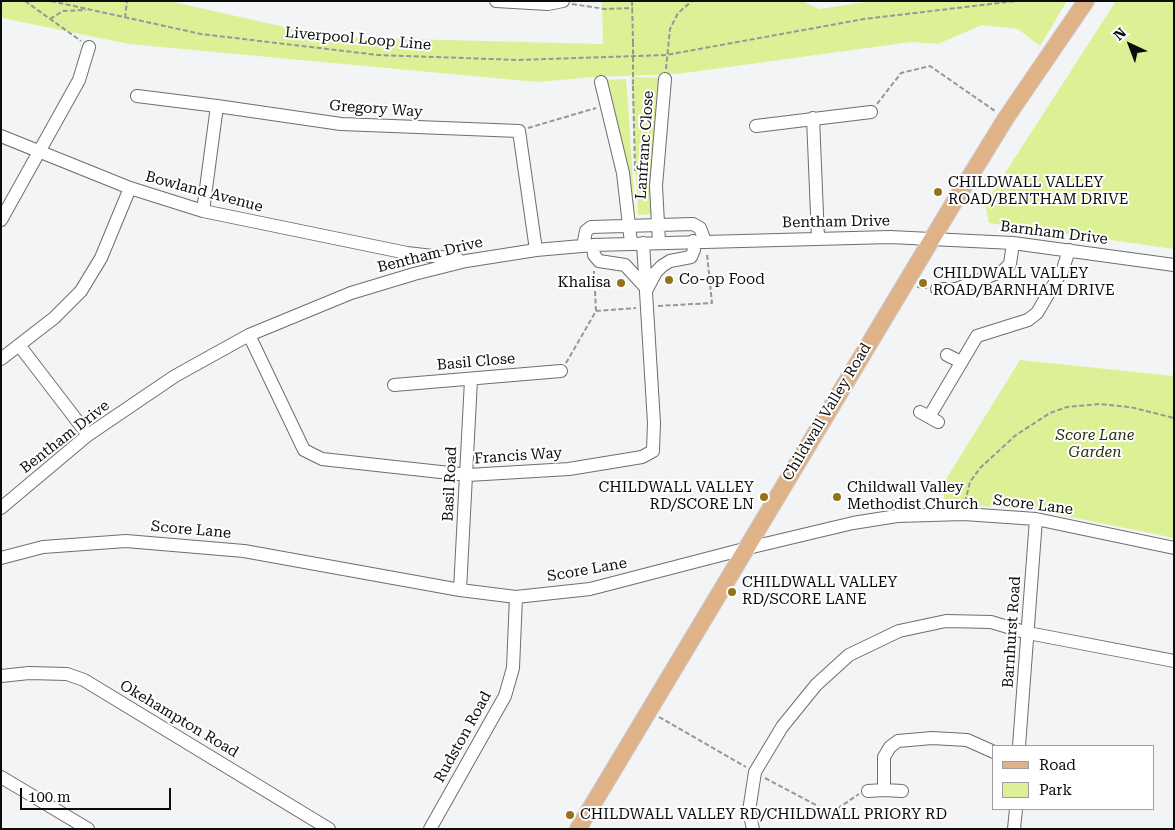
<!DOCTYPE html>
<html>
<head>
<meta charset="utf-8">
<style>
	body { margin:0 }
	#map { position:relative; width:1175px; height:830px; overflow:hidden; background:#f3f4f6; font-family:"Roboto Serif",serif }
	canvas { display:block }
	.frame { position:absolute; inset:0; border:2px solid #0c0c0d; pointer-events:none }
	.legend { position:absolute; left:992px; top:745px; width:162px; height:65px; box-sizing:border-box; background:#fff; border:1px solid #9e9e9e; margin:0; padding:6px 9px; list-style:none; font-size:15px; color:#0c0c0d }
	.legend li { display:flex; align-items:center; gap:10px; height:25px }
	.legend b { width:25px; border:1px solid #9e9e9e }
	.north { position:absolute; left:1105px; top:20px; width:50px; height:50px; -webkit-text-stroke:4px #fff; paint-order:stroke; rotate:317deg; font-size:14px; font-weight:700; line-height:20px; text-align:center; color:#0c0c0d }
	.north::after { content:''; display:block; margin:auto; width:18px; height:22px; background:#0c0c0d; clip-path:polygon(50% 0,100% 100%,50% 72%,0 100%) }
	.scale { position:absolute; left:20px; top:788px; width:151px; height:22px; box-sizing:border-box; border:2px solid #0c0c0d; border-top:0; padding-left:6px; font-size:15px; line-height:18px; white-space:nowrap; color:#0c0c0d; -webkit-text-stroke:4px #fff; paint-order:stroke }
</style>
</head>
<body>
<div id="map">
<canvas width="1175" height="830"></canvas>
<div class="frame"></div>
<ul class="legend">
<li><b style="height:6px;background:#dfb287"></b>Road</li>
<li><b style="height:14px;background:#dcf196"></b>Park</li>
</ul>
<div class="north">N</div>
<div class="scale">100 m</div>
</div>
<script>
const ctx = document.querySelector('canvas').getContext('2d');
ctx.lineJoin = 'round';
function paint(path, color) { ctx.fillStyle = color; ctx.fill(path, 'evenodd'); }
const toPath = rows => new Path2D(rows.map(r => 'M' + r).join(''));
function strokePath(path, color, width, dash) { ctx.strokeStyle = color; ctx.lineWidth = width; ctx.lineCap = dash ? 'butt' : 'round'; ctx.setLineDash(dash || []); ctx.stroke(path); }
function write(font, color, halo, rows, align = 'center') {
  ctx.font = font + ' "Roboto Serif",serif'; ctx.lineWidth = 4; ctx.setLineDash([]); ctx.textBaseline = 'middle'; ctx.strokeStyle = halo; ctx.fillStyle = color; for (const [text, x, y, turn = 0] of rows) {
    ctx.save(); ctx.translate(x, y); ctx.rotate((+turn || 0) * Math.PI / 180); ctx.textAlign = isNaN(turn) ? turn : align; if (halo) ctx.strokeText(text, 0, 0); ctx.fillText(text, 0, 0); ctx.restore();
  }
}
paint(toPath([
	[1,1,169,1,329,37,603,44,602,1,802,1,819,9,873,1,1067,1,1040,46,1018,29,982,25,938,44,911,42,677,74,594,77,537,82,129,44,7,19,1,17],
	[1116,1,1174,1,1174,249,989,223,985,204],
	[631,77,663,78,654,214,638,215],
	[626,79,629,118,635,214,631,214,605,80],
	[1020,360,1174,376,1174,538,1036,510,967,505,945,506,943,484]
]), '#dcf196');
const minor = toPath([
	[496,1,548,4,563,1],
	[601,82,623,173,631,243],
	[137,96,217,106],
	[813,118,818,238],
	[756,126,871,112],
	[1,136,130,188,203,211,407,253,458,259],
	[203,211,217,106,341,124,519,131,536,250],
	[1,220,79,80,89,47],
	[659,242,656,186,665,79],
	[593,245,594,255,599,261,625,265,647,289,656,272,662,266,670,261,691,257,694,250,693,241],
	[583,246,586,231,591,227,693,224,700,228,705,241],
	[937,289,956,289,1003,271,1010,264,1013,243],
	[249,335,304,450,322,459,468,475,569,469,642,457,653,451,654,423,643,243],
	[19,345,88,435],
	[947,355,961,362],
	[1,359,54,318,81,291,101,258,130,188],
	[394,385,561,371],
	[920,412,938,422],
	[929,417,977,336,1028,320,1037,313,1063,269,1069,250],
	[1,508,88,435,175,376,249,335,351,293,414,274,466,261,536,250,593,245,890,237,1013,243,1174,265],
	[1,558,43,547,126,541,244,551,460,590,516,597,590,589,748,548,853,523,897,516,964,514,1036,519,1174,548],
	[460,590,471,380],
	[1,676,29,673,67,674,84,680,329,829],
	[1019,746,1036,519],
	[1,777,88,829],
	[868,791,884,790],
	[902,791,884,790,884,757,890,747,898,741,932,738,967,740,994,752],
	[430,829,505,696,513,668,516,597],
	[753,829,749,811,755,772,782,727,816,685,849,655,899,631,946,621,991,622,1028,633,1174,661],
	[1014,829,1016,809]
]);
const major = toPath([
	[578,829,953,204,1006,118,1086,1]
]);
strokePath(minor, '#6d6e70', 14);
strokePath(major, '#cececf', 18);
strokePath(toPath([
	[25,1,81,41],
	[51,1,201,34,378,55,519,60,666,55,864,19,1016,1],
	[632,1,633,42],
	[572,4,605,9,633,8],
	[125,18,127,1],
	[50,19,63,11,86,10],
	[666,69,670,29,678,13,692,1],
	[633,86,635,171],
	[877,104,901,73,930,66,995,111],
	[528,128,596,108],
	[917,287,927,288],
	[658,306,712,303,707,254],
	[596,311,636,308],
	[566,363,596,311,594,271],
	[965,502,970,482,980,468,1016,435,1050,413,1067,407,1099,404,1130,407,1174,418],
	[659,717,746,767],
	[765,778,831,813,859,794]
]), '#969799', 2, [5, 2.5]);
strokePath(minor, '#fff', 12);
strokePath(major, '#dfb287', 16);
strokePath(toPath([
	[633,42,633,86]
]), '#969799', 2, [5, 2.5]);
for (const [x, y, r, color] of [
	[938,192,5,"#94721a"],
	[669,280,5,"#94721a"],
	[621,283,5,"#94721a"],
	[923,283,5,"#94721a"],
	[764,497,5,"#94721a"],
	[837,497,5,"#94721a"],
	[732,592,5,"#94721a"],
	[570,815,5,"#94721a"]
]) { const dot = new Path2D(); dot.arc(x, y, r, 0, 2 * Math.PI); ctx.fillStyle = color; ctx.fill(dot); strokePath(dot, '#fff', 2); }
write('15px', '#0c0c0d', '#fff', [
	["Liverpool Loop Line",358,39,5],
	["Gregory Way",376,109,4],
	["Lanfranc Close",645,145,-86],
	["Bowland Avenue",204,192,15],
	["Bentham Drive",836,222,-1],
	["Barnham Drive",1054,233,7],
	["Bentham Drive",430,255,-14],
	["Basil Close",476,362,-5],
	["Childwall Valley Road",827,412,-59],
	["Bentham Drive",65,437,-38],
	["Francis Way",518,456,-4],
	["Basil Road",450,484,-87],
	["Score Lane",1033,505,7],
	["Score Lane",191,530,5],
	["Score Lane",587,570,-10],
	["Barnhurst Road",1012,632,-86],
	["Okehampton Road",179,719,31],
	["Rudston Road",463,737,-61]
]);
write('15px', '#0c0c0d', '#fff', [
	["CHILDWALL VALLEY",948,183],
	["ROAD/BENTHAM DRIVE",948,200],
	["CHILDWALL VALLEY",933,274],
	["ROAD/BARNHAM DRIVE",933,291],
	["Co-op Food",679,280],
	["Khalisa",611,283,"right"],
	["CHILDWALL VALLEY",754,488,"right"],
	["RD/SCORE LN",754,505,"right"],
	["Childwall Valley",847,488],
	["Methodist Church",847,505],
	["CHILDWALL VALLEY",742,583],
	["RD/SCORE LANE",742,600],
	["CHILDWALL VALLEY RD/CHILDWALL PRIORY RD",580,815]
], 'left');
write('italic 15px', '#272e07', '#fff', [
	["Score Lane",1095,436],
	["Garden",1095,453]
]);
</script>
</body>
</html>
